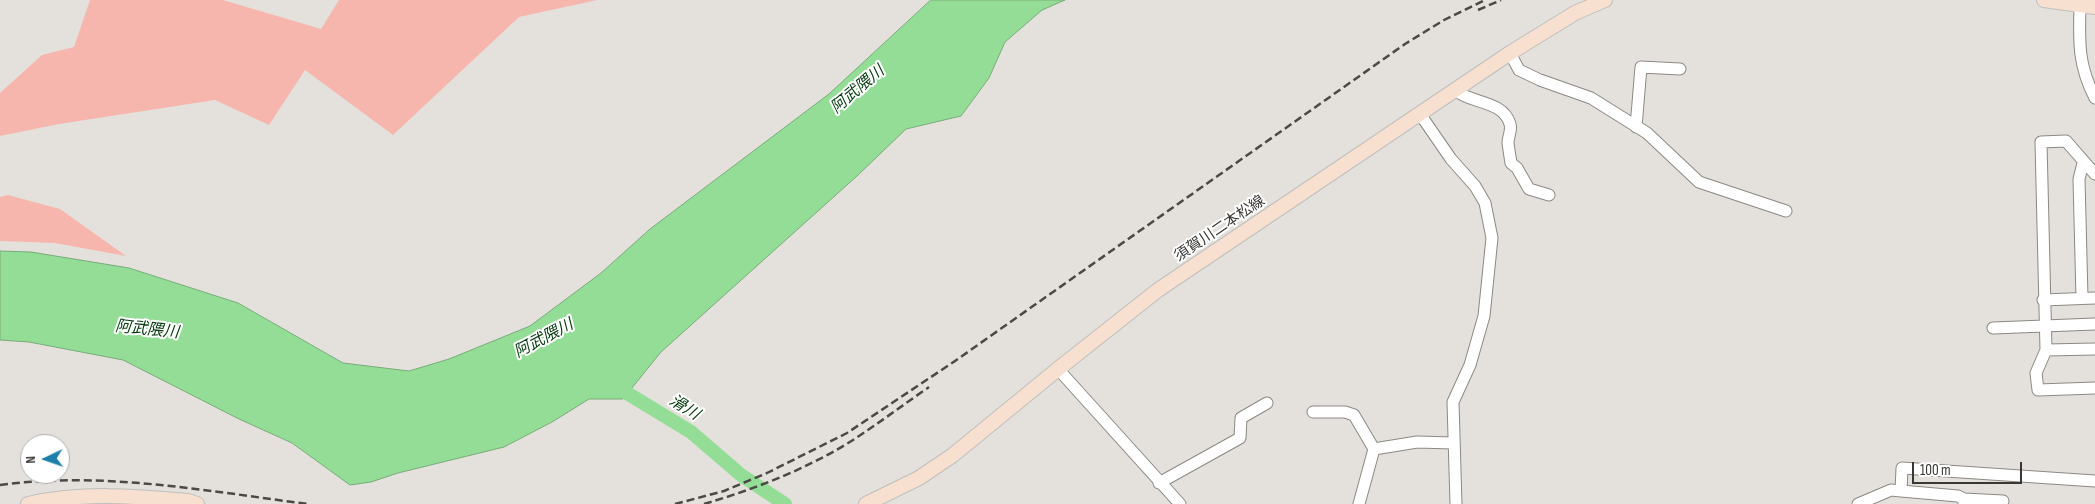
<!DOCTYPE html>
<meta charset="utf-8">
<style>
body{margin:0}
#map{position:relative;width:2095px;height:504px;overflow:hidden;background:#e4e1dc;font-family:"Sofia Sans Condensed",sans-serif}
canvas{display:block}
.north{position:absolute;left:20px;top:434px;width:50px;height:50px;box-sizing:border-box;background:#fff;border:1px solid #afafae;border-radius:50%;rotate:267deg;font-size:14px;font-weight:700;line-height:20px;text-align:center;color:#383734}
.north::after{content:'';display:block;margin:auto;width:18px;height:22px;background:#1e7fab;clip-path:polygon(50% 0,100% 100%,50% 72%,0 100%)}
.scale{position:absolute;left:1912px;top:462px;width:110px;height:22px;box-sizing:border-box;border:2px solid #383734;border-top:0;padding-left:6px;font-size:15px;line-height:18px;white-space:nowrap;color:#383734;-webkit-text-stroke:4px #fff;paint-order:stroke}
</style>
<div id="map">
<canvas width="2095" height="504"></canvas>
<div class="north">N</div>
<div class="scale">100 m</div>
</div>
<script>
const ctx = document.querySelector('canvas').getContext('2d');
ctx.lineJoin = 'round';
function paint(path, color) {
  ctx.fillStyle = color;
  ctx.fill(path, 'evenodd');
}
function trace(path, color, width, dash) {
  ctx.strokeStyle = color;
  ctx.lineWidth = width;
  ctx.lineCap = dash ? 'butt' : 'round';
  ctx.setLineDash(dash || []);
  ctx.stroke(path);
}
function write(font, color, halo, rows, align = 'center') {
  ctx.font = font + ' "Sofia Sans Condensed","Noto Sans JP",sans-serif';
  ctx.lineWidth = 4;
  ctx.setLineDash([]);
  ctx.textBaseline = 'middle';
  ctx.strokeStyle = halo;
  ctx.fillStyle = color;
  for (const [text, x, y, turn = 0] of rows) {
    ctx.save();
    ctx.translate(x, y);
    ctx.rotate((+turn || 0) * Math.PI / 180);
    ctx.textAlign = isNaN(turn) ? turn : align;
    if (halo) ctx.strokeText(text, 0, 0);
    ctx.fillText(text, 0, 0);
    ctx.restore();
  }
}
const green = new Path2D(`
 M 90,0 L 223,0 L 321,29 L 339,0 L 597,0 L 519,17 L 393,135 L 305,70 L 269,125 L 215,100 L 59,124 L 0,136 L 0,93 L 42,55 L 74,47 Z
 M 8,195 L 60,209 L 126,256 L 55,243 L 0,241 L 0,197 Z`);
const water = new Path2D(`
 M 931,0 L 1065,0 L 1042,10 L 1005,42 L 989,78 L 961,116 L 906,129 L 857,176 L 661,352 L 623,399 L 589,399 L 552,422 L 504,447 L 398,473 L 371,482 L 350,485 L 292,443 L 239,419 L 123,360 L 29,342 L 0,340 L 0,251 L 31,252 L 129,268 L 238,303 L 343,363 L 409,371 L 449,359 L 530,326 L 601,273 L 650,229 L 829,94 Z`);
const river = new Path2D(`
 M 612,384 L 691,432 L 741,475 L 785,504`);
const minor = new Path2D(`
 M 2080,6 C 2079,42 2078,65 2095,98
 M 1510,53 L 1519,70 L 1540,80 L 1591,98 L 1647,133 L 1699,182 L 1786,211
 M 1455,90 C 1471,104 1503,100 1510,124 C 1512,131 1508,136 1508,143 C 1509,150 1510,157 1511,163 L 1517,168 L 1529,189 L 1549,195
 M 1420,114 L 1451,159 L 1475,186 L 1485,203 L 1492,238 L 1484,316 L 1470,365 L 1453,402 L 1456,504
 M 1636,127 L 1641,67 L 1680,69
 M 2095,174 L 2066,141 L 2041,142 L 2046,350 L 2036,373 L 2038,390 L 2095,388
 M 2082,298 L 2079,179 L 2083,163
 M 2043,300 L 2095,298
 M 1993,328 L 2095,324
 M 2046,350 L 2095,349
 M 1058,369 L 1180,504
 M 1313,412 L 1345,412 L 1354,415 L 1374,449 L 1417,442 L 1453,443
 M 1159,483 L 1240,438 L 1241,418 L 1267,403
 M 1964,499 L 2003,501
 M 1359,504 L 1374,449
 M 1858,504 L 1891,490 L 1901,491
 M 1964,504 L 1964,499 L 1958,496 L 1901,491 L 1902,468 L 2095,481`);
const major = new Path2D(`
 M 2044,0 L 2095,7
 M 28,504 C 81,492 134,496 188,501 L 197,504
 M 866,504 L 919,478 L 953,455 L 1058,369 L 1158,290 L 1510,53 L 1575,13 L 1605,0`);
const rail = new Path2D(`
 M 1478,10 L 1501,0
 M 0,485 C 103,471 206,491 308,504
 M 675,504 L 724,491 L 767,473 L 847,433 L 955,361 L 1405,44 L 1444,20 L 1485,0
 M 704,504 C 755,489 807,469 853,440 C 879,423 903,405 929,387`);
const streetNames = [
 ["須賀川二本松線",1220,229,-34]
];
const waterNames = [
 ["阿武隈川",858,90,-40],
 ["阿武隈川",147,330,6],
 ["阿武隈川",544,339,-28],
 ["滑川",684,408,32]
];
paint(green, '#f6b6ad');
paint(water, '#94dd97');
trace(water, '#78ab79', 1);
trace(river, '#94dd97', 14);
trace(minor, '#8c8984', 13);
trace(major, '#bfbfbe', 16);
trace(minor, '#fff', 11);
trace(major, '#f7e0d0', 14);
trace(rail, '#4a4945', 2.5, [8, 4]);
write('15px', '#383734', '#fff', streetNames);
write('italic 16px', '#043b0d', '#fff', waterNames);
</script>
